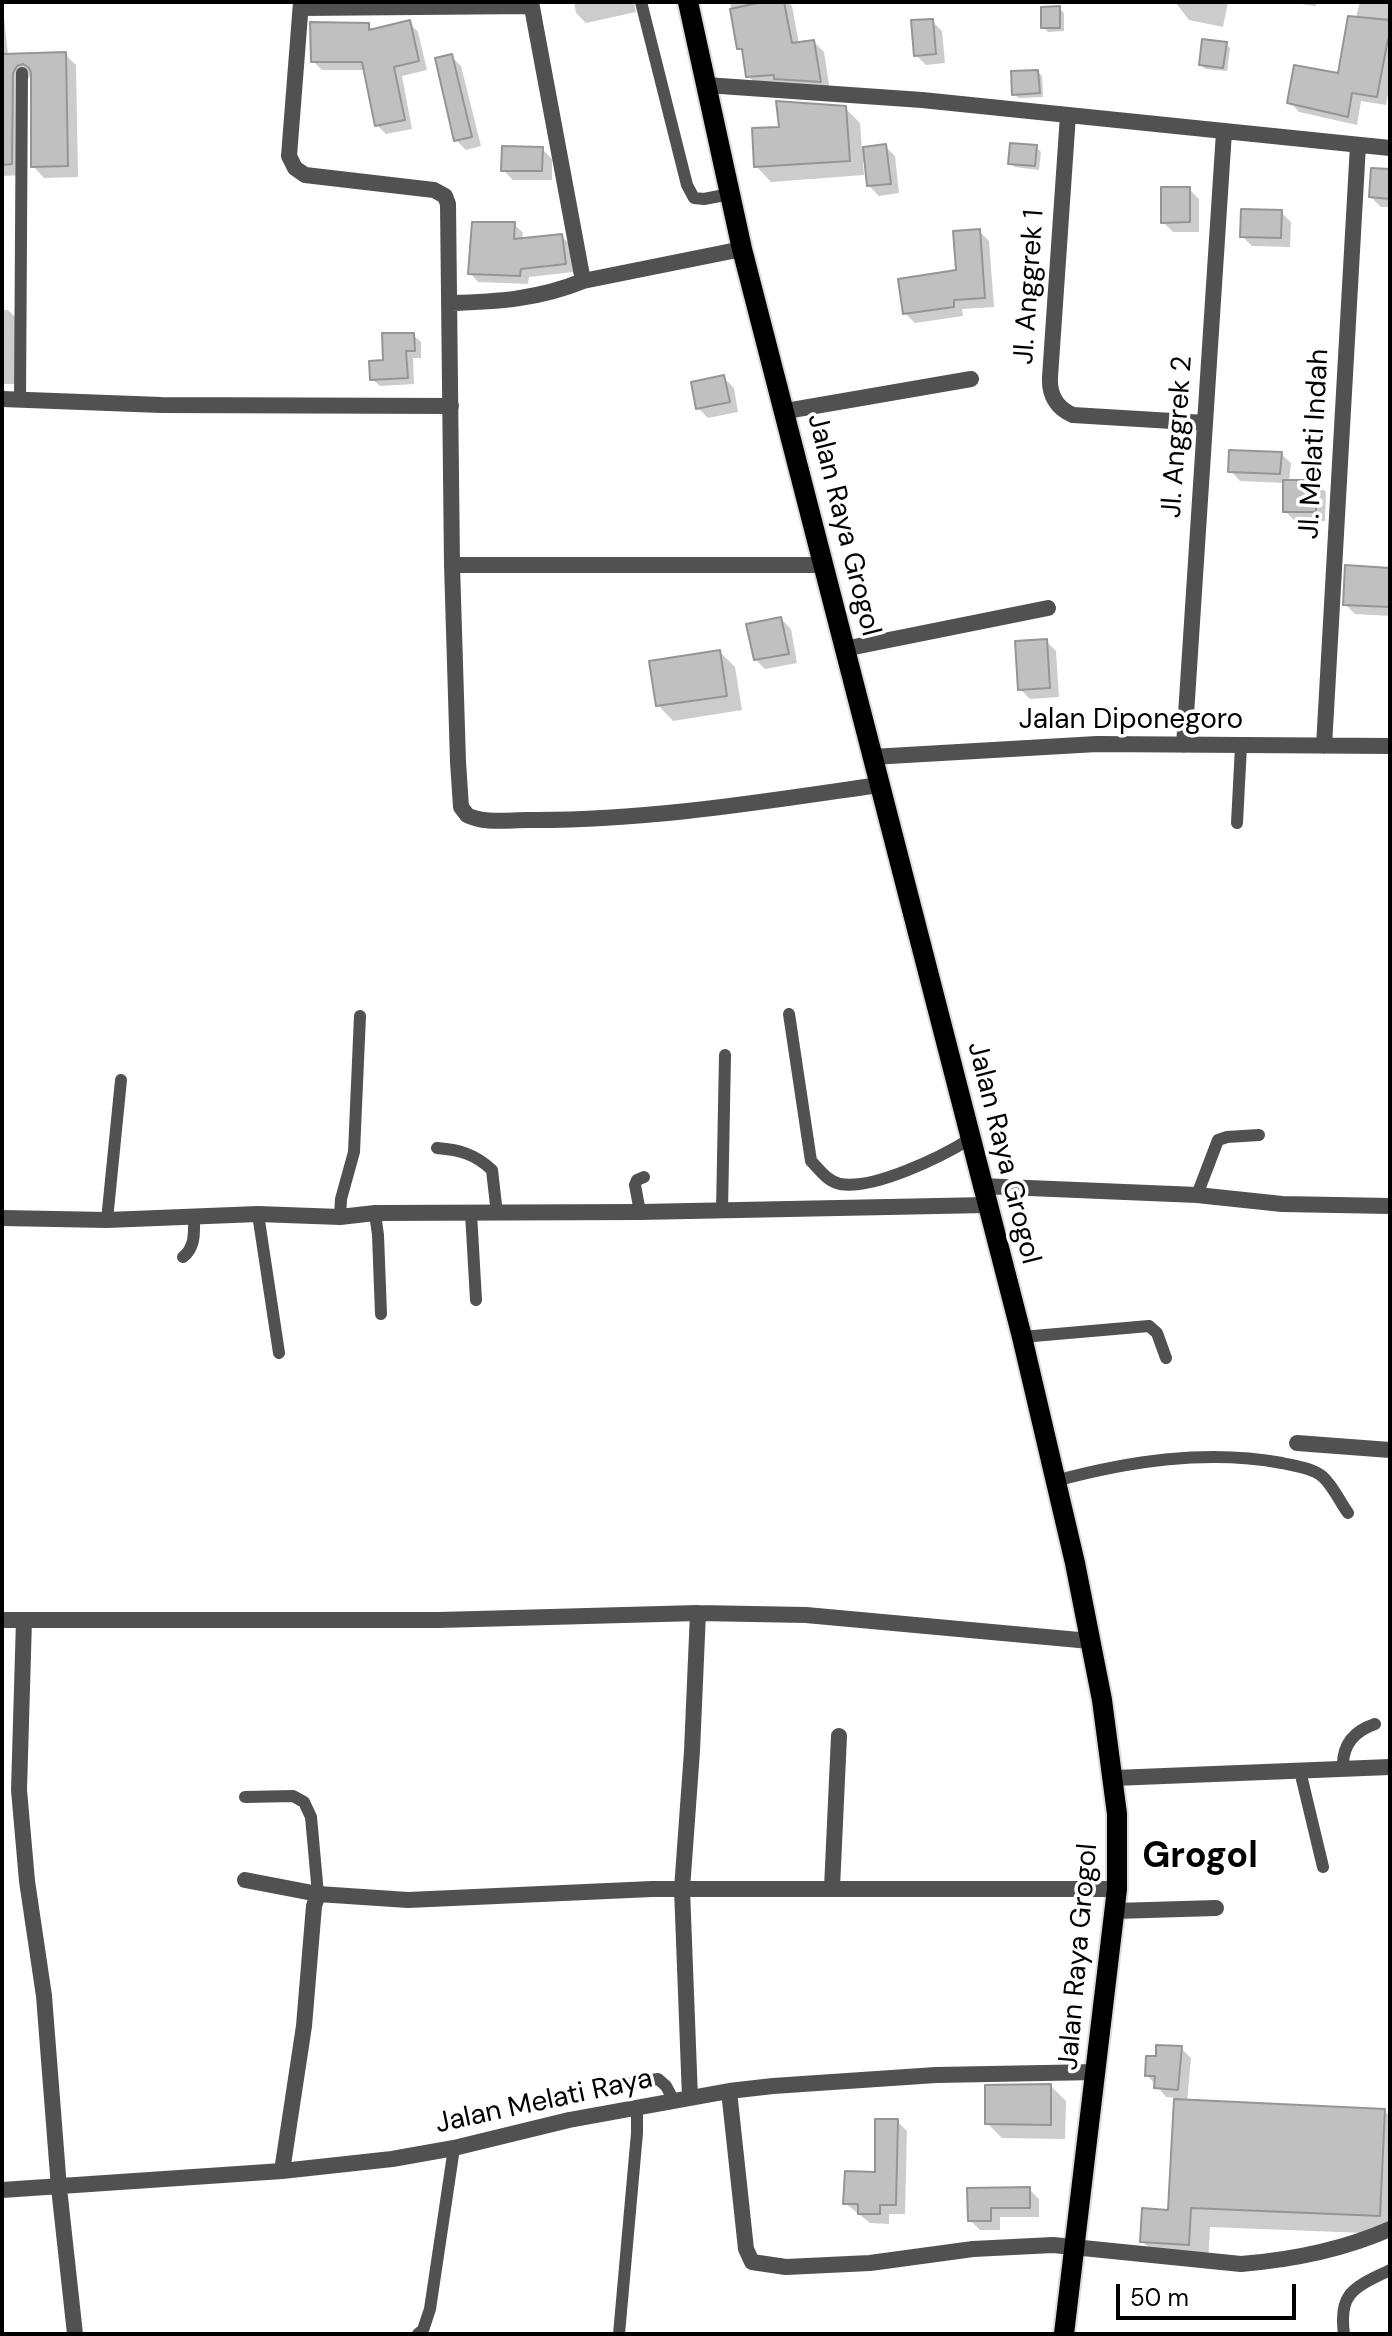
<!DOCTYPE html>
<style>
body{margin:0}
#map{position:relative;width:1392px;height:2336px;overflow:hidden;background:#fff;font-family:"DM Sans",sans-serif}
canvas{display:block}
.frame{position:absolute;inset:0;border:4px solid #000;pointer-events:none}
.scale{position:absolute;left:1116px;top:2284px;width:180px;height:36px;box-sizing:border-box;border:4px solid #000;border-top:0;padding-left:10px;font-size:24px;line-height:28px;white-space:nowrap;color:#000;-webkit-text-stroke:6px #fff;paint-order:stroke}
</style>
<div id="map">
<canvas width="1392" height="2336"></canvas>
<div class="frame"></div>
<div class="scale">50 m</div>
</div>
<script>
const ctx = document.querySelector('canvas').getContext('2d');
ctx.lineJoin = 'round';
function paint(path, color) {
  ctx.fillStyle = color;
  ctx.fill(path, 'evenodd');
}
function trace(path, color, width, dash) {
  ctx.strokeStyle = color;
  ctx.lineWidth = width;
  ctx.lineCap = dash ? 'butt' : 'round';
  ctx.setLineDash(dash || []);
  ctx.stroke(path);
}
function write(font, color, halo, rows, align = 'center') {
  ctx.font = font + ' "DM Sans",sans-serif';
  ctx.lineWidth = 7;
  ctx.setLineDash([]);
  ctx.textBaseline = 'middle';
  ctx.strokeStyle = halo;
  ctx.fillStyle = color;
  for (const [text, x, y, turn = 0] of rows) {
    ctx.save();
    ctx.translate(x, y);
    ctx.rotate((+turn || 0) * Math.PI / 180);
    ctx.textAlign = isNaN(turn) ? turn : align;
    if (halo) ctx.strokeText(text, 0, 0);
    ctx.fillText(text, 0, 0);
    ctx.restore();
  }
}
const shadow = new Path2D(`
 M 574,2 L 634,2 L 636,12 L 586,23 L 576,13 Z
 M 730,2 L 788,2 L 792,6 L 799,44 L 814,42 L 824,52 L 830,91 L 758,86 L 748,76 L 744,54 L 739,48 Z
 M 1175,2 L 1228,2 L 1223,27 L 1189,20 Z
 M 1285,2 L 1316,2 L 1316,6 Z
 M 1360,2 L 1390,2 L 1390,83 L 1386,105 L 1361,101 L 1357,125 L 1299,112 L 1290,102 L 1340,75 Z
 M 1059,8 L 1064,13 L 1064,31 L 1048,32 L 1043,27 Z
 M 2,15 L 4,17 L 8,55 L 65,54 L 76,65 L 78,177 L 44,178 L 33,166 L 33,76 L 30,76 L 24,85 L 23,175 L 2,176 Z
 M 932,21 L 942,31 L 945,63 L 926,65 L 916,55 Z
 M 409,23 L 418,32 L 427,70 L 402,76 L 412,129 L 386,134 L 377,125 L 365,70 L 322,70 L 313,61 L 368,25 L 374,31 Z
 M 1226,44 L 1230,48 L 1227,71 L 1205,69 L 1201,64 Z
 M 451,56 L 461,66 L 481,146 L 466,150 L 456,140 Z
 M 1037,72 L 1042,76 L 1043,97 L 1019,98 L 1014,94 Z
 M 845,108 L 860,123 L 862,149 L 885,146 L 895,156 L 899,193 L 879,196 L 869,186 L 866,162 L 863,162 L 864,175 L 771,182 L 756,166 L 781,128 Z
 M 1036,147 L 1041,152 L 1039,170 L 1015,167 L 1010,163 Z
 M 542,149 L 552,159 L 552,180 L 513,180 L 503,170 Z
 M 1390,171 L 1390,207 L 1381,207 L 1371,197 Z
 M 1189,189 L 1199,199 L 1199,232 L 1173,232 L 1163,222 Z
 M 1281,212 L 1291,222 L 1290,247 L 1252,246 L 1242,236 Z
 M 514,224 L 523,233 L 522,241 L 562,236 L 570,245 L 573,272 L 529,277 L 528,284 L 478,282 L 470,273 Z
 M 979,231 L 989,241 L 994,307 L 962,309 L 963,316 L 915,323 L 905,313 L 958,272 Z
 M 2,310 L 8,310 L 18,320 L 19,384 L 2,384 Z
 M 413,335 L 421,342 L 421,358 L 413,358 L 414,384 L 380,386 L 372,379 L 385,362 Z
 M 724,378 L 734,388 L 738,412 L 708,418 L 698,408 Z
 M 1281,454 L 1291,463 L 1289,482 L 1316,482 L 1326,492 L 1325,521 L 1295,521 L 1285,511 L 1285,483 L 1240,481 L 1231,471 Z
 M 1390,570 L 1390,616 L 1355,614 L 1345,604 Z
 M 781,619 L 791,629 L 797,663 L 765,669 L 755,659 Z
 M 1046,641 L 1056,651 L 1059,697 L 1030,699 L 1020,689 Z
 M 720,652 L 735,667 L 742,710 L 673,721 L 658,705 Z
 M 1181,2048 L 1191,2058 L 1187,2102 L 1384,2110 L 1390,2117 L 1390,2234 L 1210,2227 L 1208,2264 L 1162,2261 L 1142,2241 L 1170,2212 L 1176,2098 L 1166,2097 L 1147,2075 L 1158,2058 Z
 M 1051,2086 L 1066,2101 L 1065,2139 L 1002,2138 L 987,2123 Z
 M 897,2121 L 907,2131 L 905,2214 L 889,2214 L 889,2224 L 870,2223 L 845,2203 L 877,2174 Z
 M 1029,2189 L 1039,2199 L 1039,2217 L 1000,2217 L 1000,2230 L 980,2230 L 970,2220 L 969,2190 Z`);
const building = new Path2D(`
 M 762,2 L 784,2 L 792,43 L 814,40 L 821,82 L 774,79 L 774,75 L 746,77 L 742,49 L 737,49 L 730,9 Z
 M 1060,6 L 1060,28 L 1041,28 L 1041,7 Z
 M 1348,16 L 1390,20 L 1390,40 L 1388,39 L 1377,97 L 1352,93 L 1348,117 L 1287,103 L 1294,65 L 1338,73 Z
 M 933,19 L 936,54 L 914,56 L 911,20 Z
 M 410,20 L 419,61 L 394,67 L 405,120 L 375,126 L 362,62 L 311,62 L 310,22 L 369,23 L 369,30 Z
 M 1202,39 L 1227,42 L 1223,68 L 1199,65 Z
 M 66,52 L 68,166 L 31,167 L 31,73 L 29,68 L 23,64 L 17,66 L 13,73 L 12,164 L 2,165 L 2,54 Z
 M 452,54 L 472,137 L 454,141 L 435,58 Z
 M 1038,70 L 1040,93 L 1012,95 L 1011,71 Z
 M 776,101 L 846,106 L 850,161 L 754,167 L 752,128 L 779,127 Z
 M 1010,143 L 1037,145 L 1035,166 L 1008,164 Z
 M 886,144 L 891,184 L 867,186 L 863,147 Z
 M 502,146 L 543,147 L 542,171 L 501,171 Z
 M 1371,168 L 1390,169 L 1390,199 L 1369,197 Z
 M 1161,187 L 1190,187 L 1190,222 L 1161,223 Z
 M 1241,209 L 1282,210 L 1281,238 L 1240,237 Z
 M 472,222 L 515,222 L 514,239 L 562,234 L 566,264 L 521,269 L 520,276 L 468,274 Z
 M 980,229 L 985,298 L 954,300 L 954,307 L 903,314 L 898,279 L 956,270 L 953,231 Z
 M 382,333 L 414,333 L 415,351 L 406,351 L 408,378 L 370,380 L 369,361 L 383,360 Z
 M 724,375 L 730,402 L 696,409 L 691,382 Z
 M 1229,450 L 1282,452 L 1280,474 L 1228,472 Z
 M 1283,480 L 1316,480 L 1316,512 L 1283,512 Z
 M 1345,565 L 1390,568 L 1390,607 L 1343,605 Z
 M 781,617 L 789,654 L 754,660 L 746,624 Z
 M 1047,639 L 1050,688 L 1018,690 L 1015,641 Z
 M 720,650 L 727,696 L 656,706 L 649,661 Z
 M 1156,2045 L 1182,2046 L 1178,2090 L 1154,2088 L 1155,2076 L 1145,2076 L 1146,2056 L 1156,2056 Z
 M 1051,2084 L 1051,2125 L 985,2124 L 985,2085 Z
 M 1174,2099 L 1385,2109 L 1380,2216 L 1191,2208 L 1189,2245 L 1140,2242 L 1142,2208 L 1168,2210 Z
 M 875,2119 L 898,2119 L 896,2205 L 880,2205 L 880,2214 L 858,2214 L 858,2204 L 843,2204 L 845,2171 L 875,2172 Z
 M 1030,2187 L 1030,2208 L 991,2208 L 991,2221 L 968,2221 L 967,2188 Z`);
const lane = new Path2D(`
 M 641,2 L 687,185 L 694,198 L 704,199 L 730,194
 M 20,399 L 22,73
 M 1237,823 L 1241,746
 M 789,1014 L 811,1161 C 820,1170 827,1181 840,1184 C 874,1190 941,1157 970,1139
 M 437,1148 C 460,1150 475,1154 492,1170 L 497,1214
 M 1197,1195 L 1218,1140 L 1227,1137 L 1259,1135
 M 722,1211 L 725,1055
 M 640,1212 L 635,1185 L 637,1180 L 644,1177
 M 375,1213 L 378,1235 L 381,1314
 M 471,1213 L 476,1300
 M 258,1214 L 279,1353
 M 340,1217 L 341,1199 L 354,1152 L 360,1016
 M 107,1220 L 121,1080
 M 183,1257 C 196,1247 194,1231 194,1216
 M 1022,1337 L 1149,1326 L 1157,1333 L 1166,1358
 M 1055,1481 C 1129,1461 1207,1449 1282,1463 C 1295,1466 1313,1468 1323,1477 C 1333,1486 1340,1502 1348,1513
 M 1343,1768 C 1342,1745 1354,1731 1375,1724
 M 1300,1771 L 1323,1867
 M 245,1797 L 293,1796 L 304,1802 L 311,1817 L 318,1894
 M 611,2087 L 658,2079 L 666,2086 L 674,2101
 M 418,2334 L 423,2330 L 430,2309 L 454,2148
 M 619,2334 L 637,2133 L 637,2108
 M 1344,2334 C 1338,2291 1356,2287 1390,2270`);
const street = new Path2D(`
 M 301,2 L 289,156 L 295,168 L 305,175 L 434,190 L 445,196 L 448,204 L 452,565 L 458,762 L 461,807 L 467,815 C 484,824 508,820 527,820 C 646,821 761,802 879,785
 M 531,2 L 583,281 L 742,249
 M 301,8 L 531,6
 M 706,85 L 922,100 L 1390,148
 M 1068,115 L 1050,377 C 1049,394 1056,408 1073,415 L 1205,423
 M 450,303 C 497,302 539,299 583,281
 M 2,399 L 161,405 L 451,406
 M 786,411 L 971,379
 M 452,565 L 822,565
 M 844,649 L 1048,608
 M 1184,745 L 1224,132
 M 1324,746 L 1358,145
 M 872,757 L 1097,744 L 1390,746
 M 981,1186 L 1197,1195 L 1282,1204 L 1390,1206
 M 2,1218 L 107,1220 L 258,1214 L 340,1217 L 375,1213 L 640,1212 L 987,1205
 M 1297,1443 L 1390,1450
 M 2,1620 L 439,1620 L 698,1613 L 806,1615 L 1090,1641
 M 24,1620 L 19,1790 L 27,1881 L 44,1996 L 59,2188 L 75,2334
 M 1114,1778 L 1390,1767
 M 245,1880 L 318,1894 L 408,1900 L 652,1889 L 1117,1889
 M 832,1888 L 839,1736
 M 1115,1911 L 1216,1908
 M 729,2091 L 746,2249 L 752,2262 L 786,2267 L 870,2263 L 973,2249 L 1053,2245 L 1241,2264 C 1290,2260 1345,2249 1390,2229
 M 690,2098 L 682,1889 L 692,1751 L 698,1613
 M 282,2171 L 304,2026 L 314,1906 L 318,1894
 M 2,2190 L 282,2171 L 392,2159 L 454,2148 L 569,2120 L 729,2091 L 773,2086 L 936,2075 L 1097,2072`);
const primary = new Path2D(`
 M 688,2 L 742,249 L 1022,1337 L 1075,1563 L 1102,1700 L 1117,1814 L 1117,1889 L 1064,2334`);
const streetNames = [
 ["Jl. Anggrek 1",1030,287,-86],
 ["Jl. Anggrek 2",1178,437,-86],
 ["Jl. Melati Indah",1315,444,-87],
 ["Jalan Raya Grogol",843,525,76],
 ["Jalan Diponegoro",1131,721],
 ["Jalan Raya Grogol",1003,1153,76],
 ["Jalan Raya Grogol",1079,1957,-85],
 ["Jalan Melati Raya",544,2102,-12]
];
const districtNames = [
 ["Grogol",1200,1858]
];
paint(shadow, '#0003');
paint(building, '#c0c0c0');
trace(building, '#959595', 2);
trace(primary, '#dbdbdb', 24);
trace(lane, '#515151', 12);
trace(street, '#515151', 16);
trace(primary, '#000', 20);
write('28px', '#000', '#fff', streetNames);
write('bold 36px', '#000', '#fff', districtNames);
</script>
